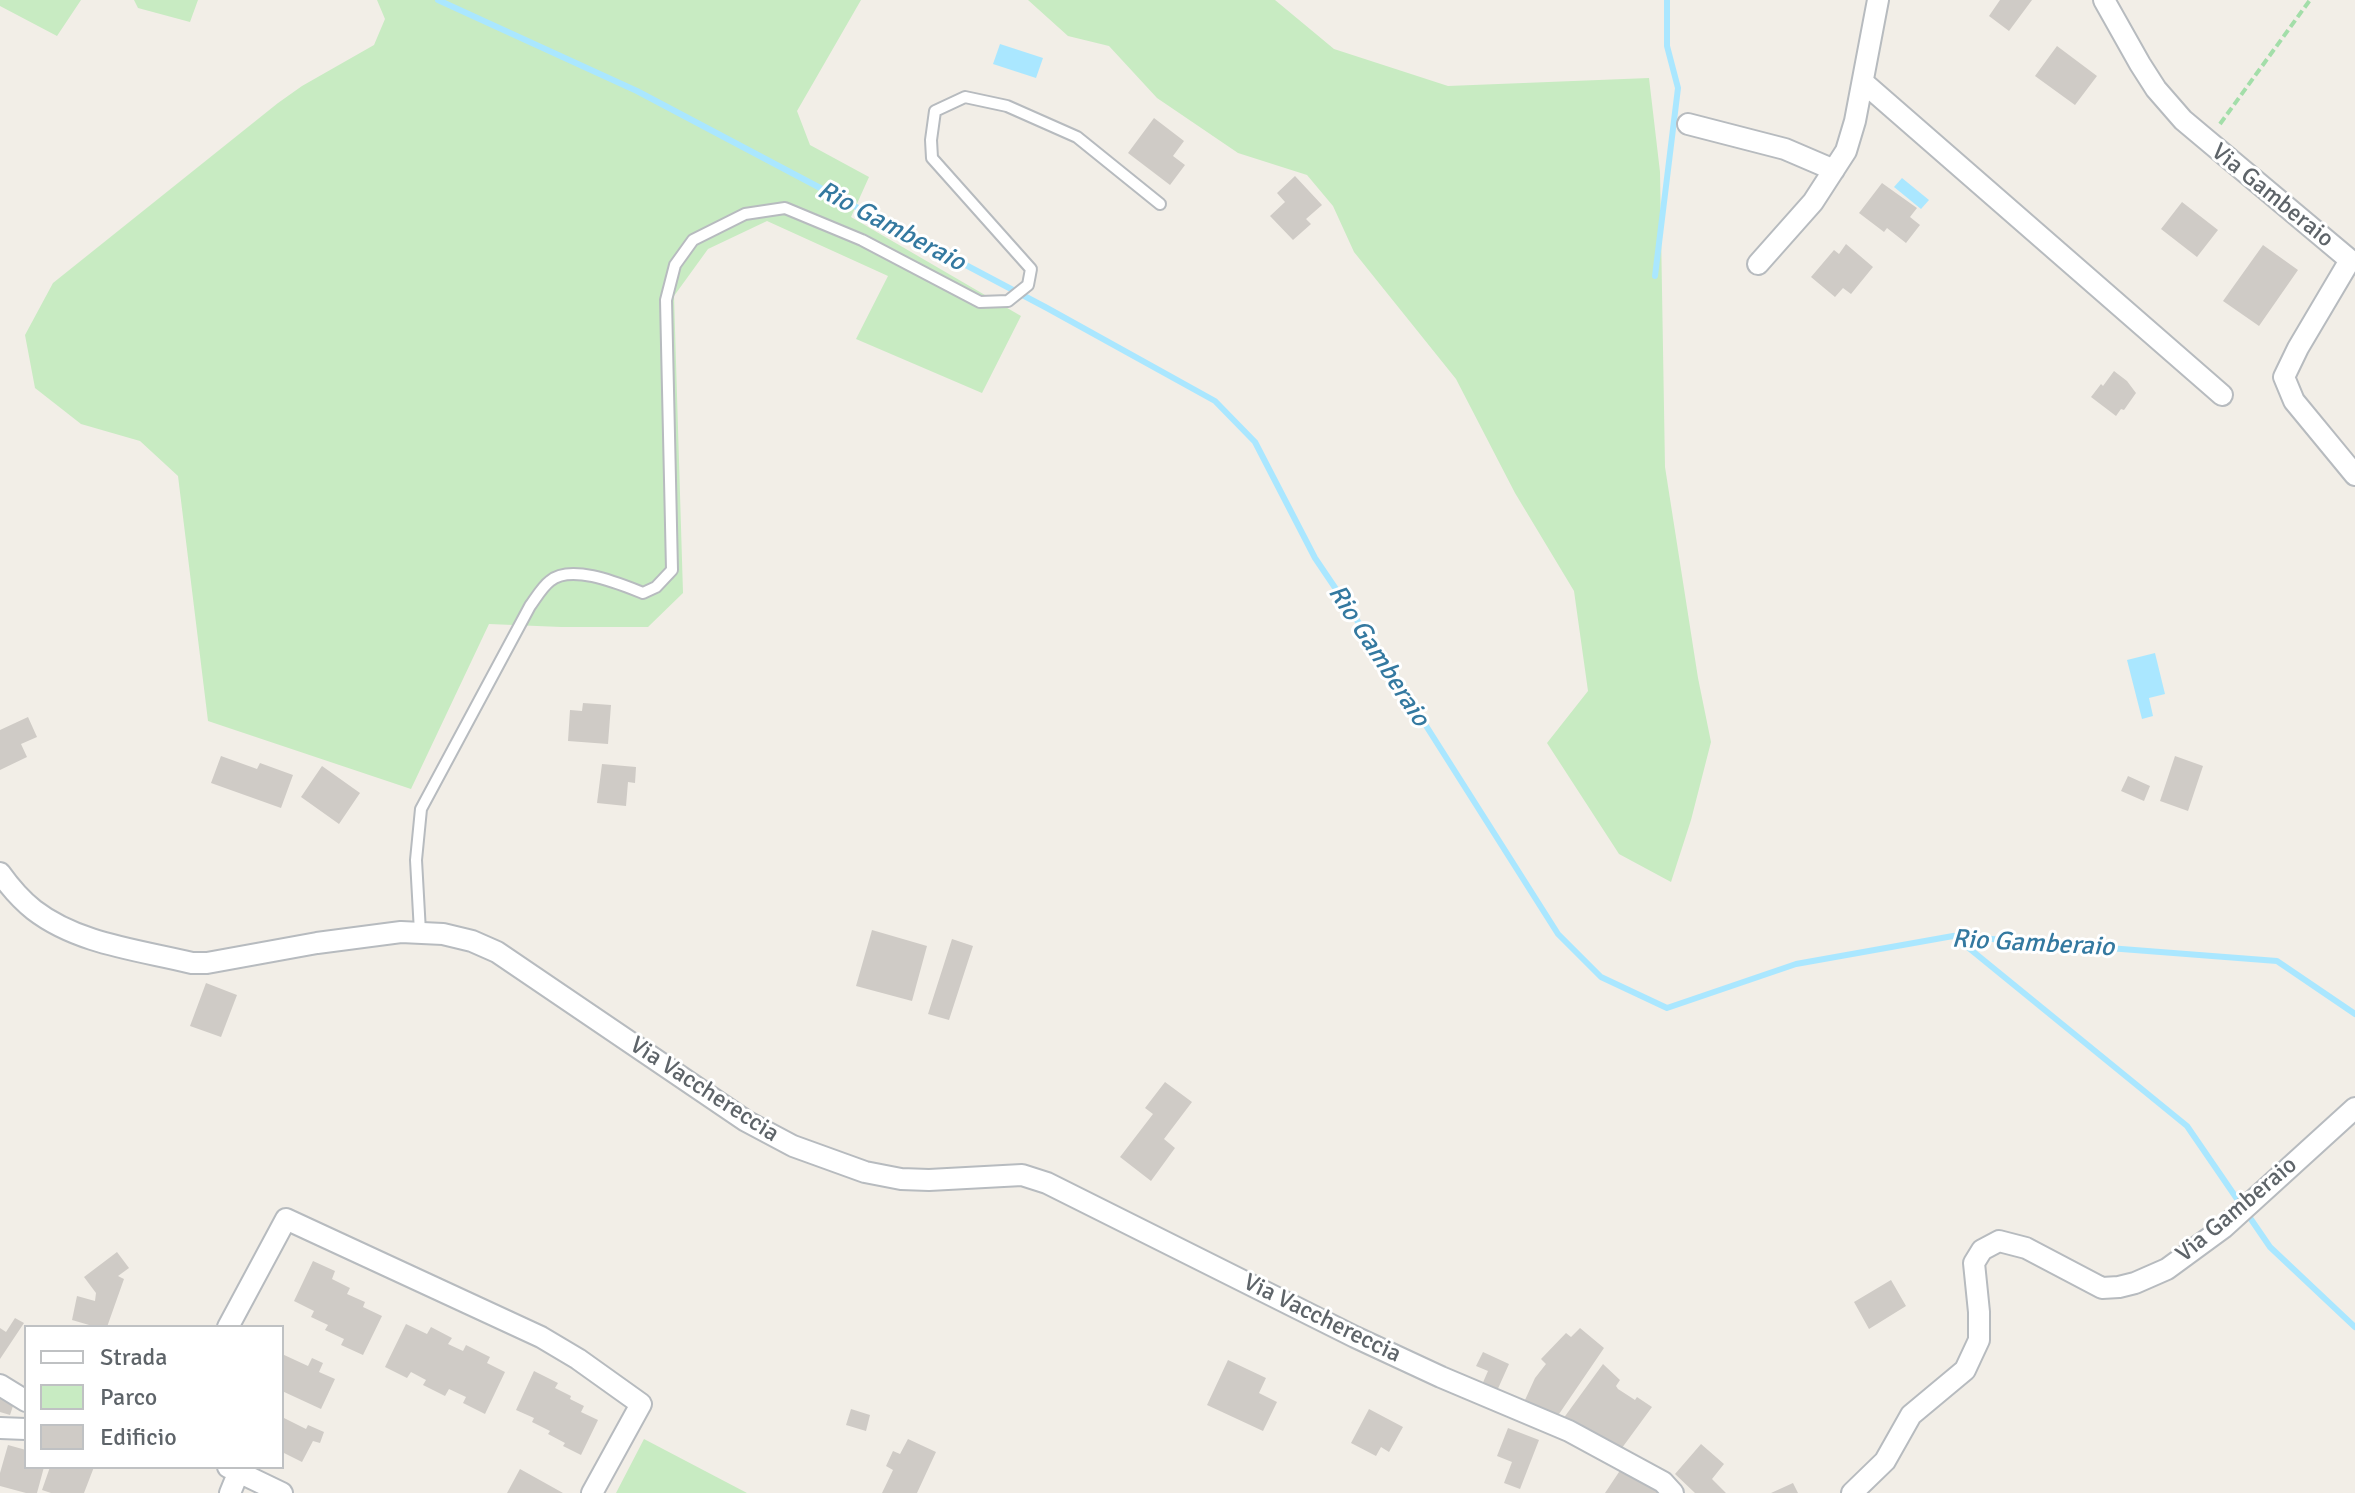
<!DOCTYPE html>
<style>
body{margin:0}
#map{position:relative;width:2355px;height:1493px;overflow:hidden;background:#f2eee7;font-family:Signika,sans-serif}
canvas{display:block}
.legend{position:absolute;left:24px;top:1325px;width:260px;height:144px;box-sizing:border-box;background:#fff;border:2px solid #bfc1c3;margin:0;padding:10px 14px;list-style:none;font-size:24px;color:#5e6469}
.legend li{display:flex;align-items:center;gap:16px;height:40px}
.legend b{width:40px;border:2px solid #bfc1c3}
</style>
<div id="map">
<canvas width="2355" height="1493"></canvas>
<ul class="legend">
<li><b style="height:10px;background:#fff"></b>Strada</li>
<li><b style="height:22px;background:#c8ebc2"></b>Parco</li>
<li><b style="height:22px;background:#cfcbc6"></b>Edificio</li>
</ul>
</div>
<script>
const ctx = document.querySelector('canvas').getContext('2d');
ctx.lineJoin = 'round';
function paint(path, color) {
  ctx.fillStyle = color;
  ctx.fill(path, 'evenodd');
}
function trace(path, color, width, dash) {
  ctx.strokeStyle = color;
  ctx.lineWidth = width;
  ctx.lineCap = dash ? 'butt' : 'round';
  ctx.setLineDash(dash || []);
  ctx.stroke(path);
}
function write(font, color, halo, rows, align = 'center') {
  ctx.font = font + ' Signika,sans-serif';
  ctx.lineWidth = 6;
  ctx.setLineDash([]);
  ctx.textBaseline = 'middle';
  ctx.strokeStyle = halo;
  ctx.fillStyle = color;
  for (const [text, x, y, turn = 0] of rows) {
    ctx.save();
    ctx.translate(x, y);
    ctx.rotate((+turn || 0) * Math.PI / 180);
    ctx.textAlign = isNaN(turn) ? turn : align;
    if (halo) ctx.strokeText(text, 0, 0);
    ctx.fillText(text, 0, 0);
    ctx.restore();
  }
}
const green = new Path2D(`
 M 0,0 L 81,0 L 57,36 L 0,6 Z
 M 134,0 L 198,0 L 190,22 L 138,8 Z
 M 377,0 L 861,0 L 797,111 L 810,145 L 869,177 L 851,217 L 1021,316 L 982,393 L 856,339 L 888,276 L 767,221 L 708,249 L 674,296 L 683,593 L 648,627 L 561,627 L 489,624 L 411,789 L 208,721 L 178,476 L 140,441 L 81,424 L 35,388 L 25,335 L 53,283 L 278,103 L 302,86 L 374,45 L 385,19 Z
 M 1028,0 L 1275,0 L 1334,49 L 1448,86 L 1649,78 L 1660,172 L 1665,467 L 1698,678 L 1711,742 L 1691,820 L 1671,882 L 1619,854 L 1547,743 L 1588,691 L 1574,591 L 1515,493 L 1456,379 L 1354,252 L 1333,206 L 1307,175 L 1238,153 L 1157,98 L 1109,46 L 1068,36 Z
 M 644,1439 L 747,1493 L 616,1493 Z`);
const water = new Path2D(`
 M 1000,44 L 1043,58 L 1036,78 L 993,64 Z
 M 1902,178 L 1929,200 L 1921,209 L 1894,187 Z
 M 2155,653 L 2165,694 L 2149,698 L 2153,716 L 2142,719 L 2127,660 Z`);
const stream = new Path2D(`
 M 438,0 L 637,91 L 1047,308 L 1215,401 L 1255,442 L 1315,558 L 1392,672 L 1558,934 L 1601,977 L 1667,1008 L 1796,964 L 1953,936 L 2277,961 L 2355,1014
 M 1655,276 L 1678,88 L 1667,46 L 1667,0
 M 1954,936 L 2187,1126 L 2270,1247 L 2355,1327`);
const building = new Path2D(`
 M 2000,0 L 2032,0 L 2009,31 L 1989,16 Z
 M 2057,46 L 2097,76 L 2075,105 L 2035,76 Z
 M 1154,118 L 1184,141 L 1173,156 L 1185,165 L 1170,185 L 1128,153 Z
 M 1295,176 L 1322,205 L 1306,219 L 1311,224 L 1293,240 L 1270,216 L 1285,202 L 1277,193 Z
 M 1882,183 L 1917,208 L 1910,217 L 1920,225 L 1906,243 L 1887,228 L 1884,232 L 1859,213 Z
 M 2182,202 L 2218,230 L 2197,257 L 2161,229 Z
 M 1846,244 L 1873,267 L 1851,294 L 1843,288 L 1835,297 L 1811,277 L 1834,250 L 1839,254 Z
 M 2263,245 L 2298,270 L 2259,326 L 2223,301 Z
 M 2114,371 L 2127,381 L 2136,393 L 2124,410 L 2121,409 L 2116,416 L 2091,397 L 2101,384 L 2103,386 Z
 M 583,703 L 611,705 L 608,744 L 568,741 L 570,710 L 582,711 Z
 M 28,717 L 37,737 L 21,744 L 27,757 L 0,770 L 0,730 Z
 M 221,756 L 257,769 L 260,763 L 293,775 L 281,808 L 211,783 Z
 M 2175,756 L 2203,766 L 2188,811 L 2160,801 Z
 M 602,764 L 636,767 L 635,783 L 628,782 L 626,806 L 597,803 Z
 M 322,766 L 360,793 L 339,824 L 301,797 Z
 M 2128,776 L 2150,786 L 2144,801 L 2121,791 Z
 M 872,930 L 927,946 L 912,1001 L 856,986 Z
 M 952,939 L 973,946 L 949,1020 L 928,1014 Z
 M 206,983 L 237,995 L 221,1037 L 190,1026 Z
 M 1165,1082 L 1192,1102 L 1164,1139 L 1175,1148 L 1151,1181 L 1120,1157 L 1153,1114 L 1145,1108 Z
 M 117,1252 L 129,1268 L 118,1276 L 124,1279 L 107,1327 L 96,1327 L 72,1320 L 77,1296 L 95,1301 L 96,1293 L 84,1277 Z
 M 313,1261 L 335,1271 L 332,1279 L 350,1288 L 347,1294 L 365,1302 L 363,1307 L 382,1316 L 363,1355 L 341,1345 L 344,1339 L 325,1330 L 328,1325 L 311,1317 L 314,1311 L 294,1301 Z
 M 1891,1280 L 1906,1306 L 1869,1329 L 1854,1302 Z
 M 15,1318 L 24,1323 L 0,1359 L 0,1328 L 6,1332 Z
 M 406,1324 L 427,1334 L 431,1327 L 452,1338 L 448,1344 L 463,1351 L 466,1345 L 490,1357 L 487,1363 L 505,1372 L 485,1414 L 463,1403 L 466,1397 L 449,1389 L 445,1396 L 423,1385 L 426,1380 L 411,1372 L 407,1378 L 385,1367 Z
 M 1580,1328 L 1604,1348 L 1557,1417 L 1525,1400 L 1535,1378 L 1546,1364 L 1541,1359 L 1566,1333 L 1571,1337 Z
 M 1483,1352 L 1509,1364 L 1496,1393 L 1481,1387 L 1488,1371 L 1476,1366 Z
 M 282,1354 L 308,1366 L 312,1358 L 323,1363 L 319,1372 L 335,1379 L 321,1409 L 282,1391 Z
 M 1228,1360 L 1266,1378 L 1259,1393 L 1277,1402 L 1263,1431 L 1207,1405 Z
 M 1603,1364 L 1620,1380 L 1616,1386 L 1618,1389 L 1635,1400 L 1637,1397 L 1652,1407 L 1619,1452 L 1563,1419 Z
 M 534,1371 L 558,1383 L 555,1388 L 571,1396 L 570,1399 L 584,1406 L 581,1412 L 598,1420 L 581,1455 L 563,1446 L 565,1443 L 548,1434 L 550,1431 L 532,1422 L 534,1418 L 516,1410 Z
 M 0,1392 L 16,1397 L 10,1415 L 0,1412 Z
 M 851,1409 L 870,1415 L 866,1431 L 846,1425 Z
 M 1369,1409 L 1403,1427 L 1389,1452 L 1381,1447 L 1376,1456 L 1351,1443 Z
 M 282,1417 L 306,1429 L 308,1425 L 324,1432 L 320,1443 L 313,1441 L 302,1462 L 282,1452 Z
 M 1508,1428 L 1539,1440 L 1520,1489 L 1504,1483 L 1512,1462 L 1497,1456 Z
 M 908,1439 L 936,1452 L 917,1493 L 882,1493 L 893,1470 L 886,1466 L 893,1451 L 900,1454 Z
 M 1701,1444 L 1724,1464 L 1712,1479 L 1726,1493 L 1695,1493 L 1675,1474 Z
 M 8,1445 L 26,1450 L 26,1467 L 44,1467 L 37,1493 L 26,1493 L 0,1486 L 0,1473 Z
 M 1623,1466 L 1664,1493 L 1605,1493 Z
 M 50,1467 L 94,1467 L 84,1493 L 51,1493 L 42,1490 Z
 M 520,1469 L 563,1493 L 507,1493 Z
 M 1793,1483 L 1798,1493 L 1771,1493 Z`);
const path = new Path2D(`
 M 2220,124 L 2310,0`);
const lane = new Path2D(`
 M 420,932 L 416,860 L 421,809 L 530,606 C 536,598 542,587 550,581 C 571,563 620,584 643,593 L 656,587 L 672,570 L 666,300 L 675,265 L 693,240 L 745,214 L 785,208 L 862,240 L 980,302 L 1008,301 L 1028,285 L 1031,269 L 932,158 L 931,140 L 935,111 L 965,97 L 1007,106 L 1077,137 L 1160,204`);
const street = new Path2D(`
 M 2104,0 L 2140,64 L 2156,89 L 2183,120 L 2350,260 L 2298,348 L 2284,377 L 2294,401 L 2355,475
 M 1863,82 L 2222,395
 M 1688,124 L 1785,149 L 1834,170
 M 1758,264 L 1813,202 L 1846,151 L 1855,121 L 1878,0
 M 0,873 C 10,887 20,899 34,910 C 78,944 139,950 192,963 L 207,963 L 317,943 L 401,932 L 443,934 L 472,941 L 497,952 L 746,1121 L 793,1146 L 865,1172 L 901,1179 L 929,1180 L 1022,1175 L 1047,1183 L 1355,1337 L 1441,1377 L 1569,1431 L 1663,1482 L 1673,1493
 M 228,1327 L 286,1219 L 541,1337 L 578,1359 L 641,1404 L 592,1493
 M 0,1385 L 26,1401
 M 0,1428 L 26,1429
 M 228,1467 L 282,1493
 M 230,1493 L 239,1471
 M 1852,1493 L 1885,1461 L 1911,1415 L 1965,1370 L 1979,1340 L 1979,1312 L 1974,1263 L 1982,1250 L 1999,1241 L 2026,1248 L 2102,1288 L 2119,1287 L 2135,1283 L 2167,1269 L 2223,1228 L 2355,1108`);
const streetNames = [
 ["Via Gamberaio",2272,196,39],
 ["Via Vacchereccia",704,1090,33],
 ["Via Gamberaio",2237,1210,-40],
 ["Via Vacchereccia",1322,1319,26]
];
const waterNames = [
 ["Rio Gamberaio",891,227,28],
 ["Rio Gamberaio",1378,656,57],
 ["Rio Gamberaio",2033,944,3]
];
paint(green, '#c8ebc2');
paint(water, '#aae7ff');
trace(stream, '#aae7ff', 6);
paint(building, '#cfcbc6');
trace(lane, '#b7bbbf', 14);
trace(street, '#b7bbbf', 24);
trace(path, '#a3dea9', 4, [8, 4]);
trace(lane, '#fff', 10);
trace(street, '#fff', 20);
write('24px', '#5e6469', '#fff', streetNames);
write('italic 26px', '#3479a0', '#fff', waterNames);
</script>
